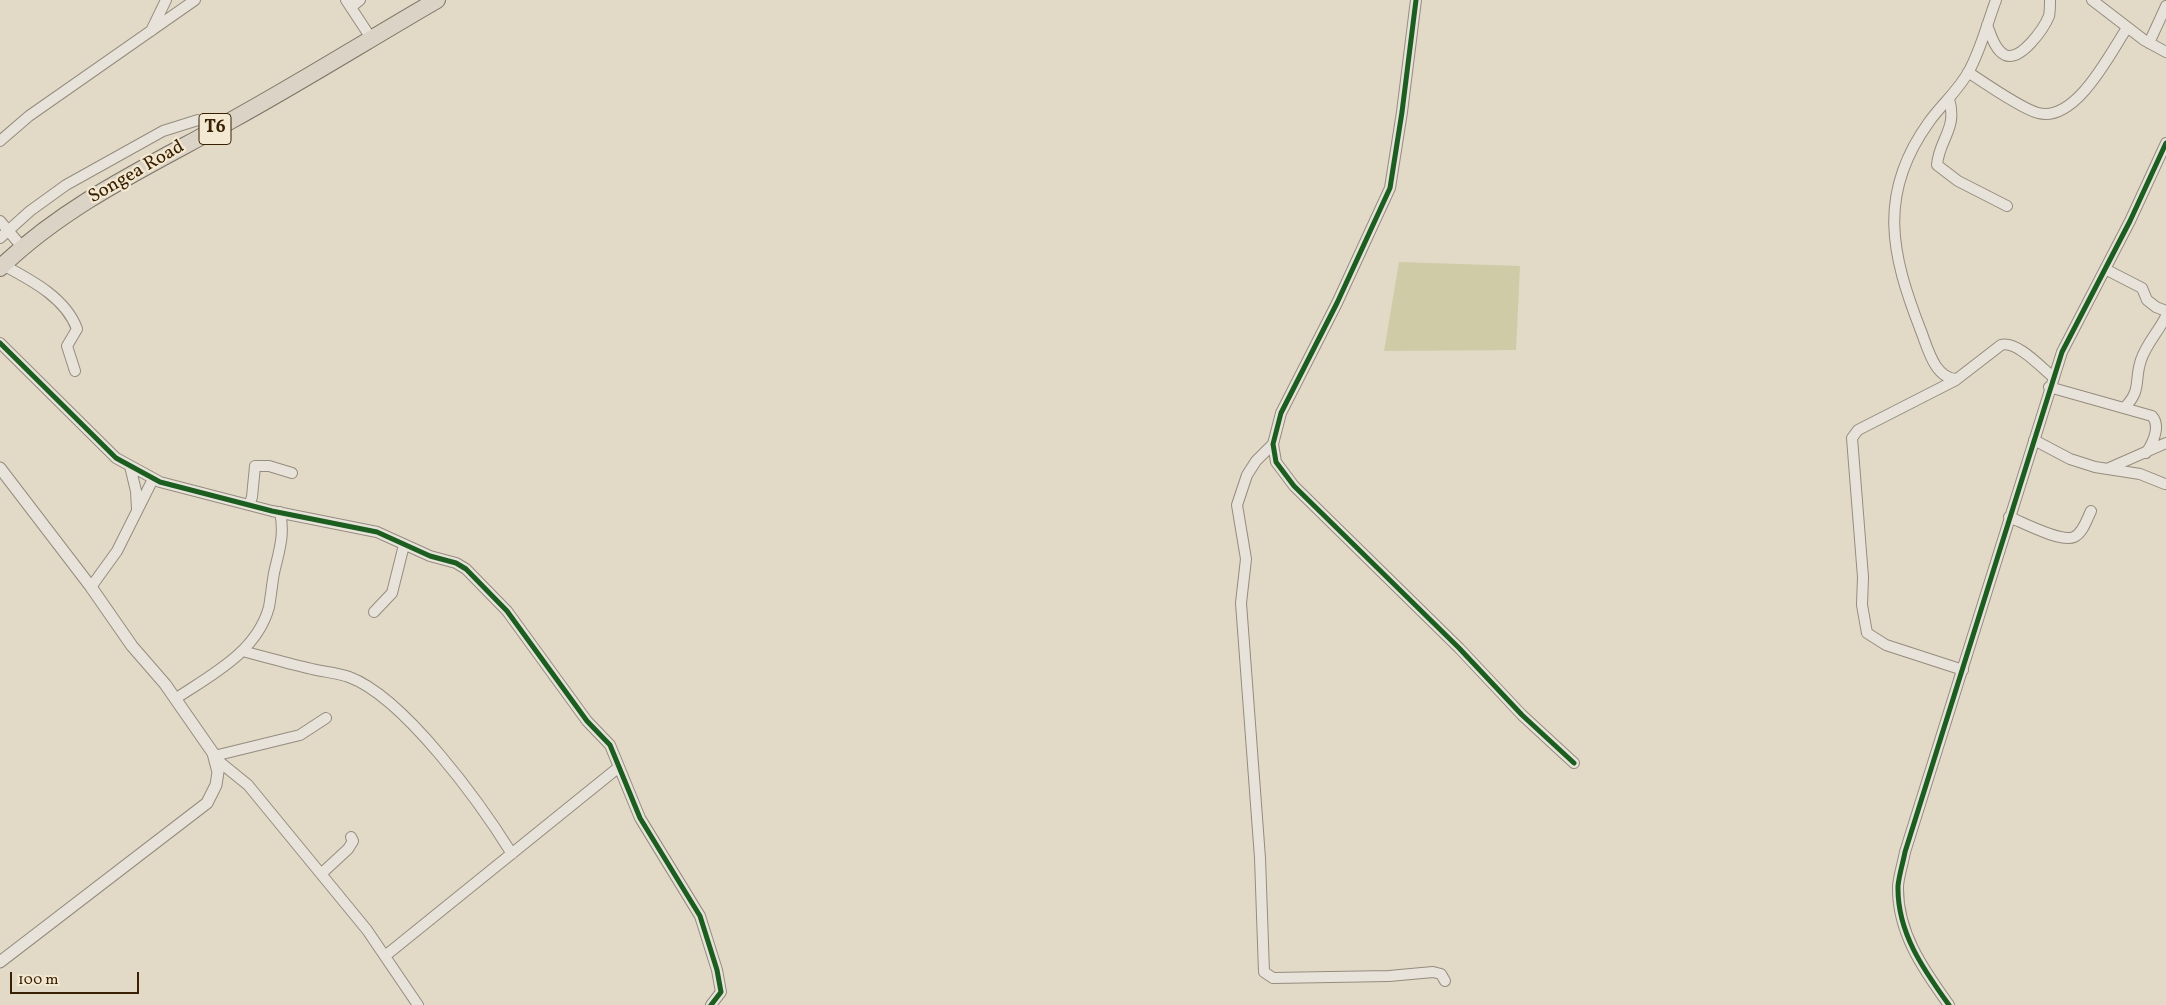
<!DOCTYPE html>
<style>
body{margin:0}
#map{position:relative;width:2166px;height:1005px;overflow:hidden;background:#e2d9c7;font-family:Vollkorn,serif}
canvas{display:block}
.scale{position:absolute;left:10px;top:972px;width:129px;height:22px;box-sizing:border-box;border:2px solid #3a2002;border-top:0;padding-left:6px;font-size:15px;line-height:18px;white-space:nowrap;color:#3a2002;-webkit-text-stroke:4px #f3e9d3;paint-order:stroke}
</style>
<div id="map">
<canvas width="2166" height="1005"></canvas>
<div class="scale">100 m</div>
</div>
<script>
const ctx = document.querySelector('canvas').getContext('2d');
ctx.lineJoin = 'round';
function paint(path, color) {
  ctx.fillStyle = color;
  ctx.fill(path, 'evenodd');
}
function trace(path, color, width, dash) {
  ctx.strokeStyle = color;
  ctx.lineWidth = width;
  ctx.lineCap = dash ? 'butt' : 'round';
  ctx.setLineDash(dash || []);
  ctx.stroke(path);
}
function write(font, color, halo, rows, align = 'center') {
  ctx.font = font + ' Vollkorn,serif';
  ctx.lineWidth = 4.5;
  ctx.setLineDash([]);
  ctx.textBaseline = 'middle';
  ctx.strokeStyle = halo;
  ctx.fillStyle = color;
  for (const [text, x, y, turn = 0] of rows) {
    ctx.save();
    ctx.translate(x, y);
    ctx.rotate((+turn || 0) * Math.PI / 180);
    ctx.textAlign = isNaN(turn) ? turn : align;
    if (halo) ctx.strokeText(text, 0, 0);
    ctx.fillText(text, 0, 0);
    ctx.restore();
  }
}
const green = new Path2D(`
 M 1399,262 L 1520,266 L 1516,350 L 1384,351 Z`);
const minor = new Path2D(`
 M 346,0 L 371,38
 M 1416,0 L 1402,112 L 1390,188 L 1337,303 L 1281,413 L 1273,444 L 1276,462 L 1294,486 L 1459,648 L 1522,715 L 1574,763
 M 1996,0 C 1987,24 1981,49 1969,71 C 1958,91 1941,105 1929,122 C 1877,194 1891,254 1921,331 C 1928,349 1935,379 1957,379 L 2001,345 C 2016,340 2041,367 2053,377
 M 2092,0 L 2144,40 L 2166,52
 M 351,7 L 360,0
 M 1987,25 C 1991,35 1995,50 2005,55 C 2021,62 2044,28 2049,16 C 2050,11 2050,5 2050,0
 M 151,31 L 166,0
 M 2149,43 L 2166,6
 M 1968,72 C 1983,82 2022,109 2038,113 C 2076,123 2110,53 2127,28
 M 1949,99 C 1958,129 1939,139 1937,165 L 1958,181 L 2007,206
 M 0,141 L 29,116 L 195,0
 M 0,221 L 23,248
 M 0,238 L 30,211 L 66,185 L 163,131 L 198,120 L 217,128
 M 3,265 C 31,280 66,298 77,329 L 67,346 L 75,371
 M 2105,269 L 2142,288 L 2147,300 L 2156,307 L 2166,311
 M 0,343 L 116,458 L 160,482 L 272,511 L 377,532 L 430,556 L 456,563 L 466,569 L 507,611 L 587,721 L 610,745 L 640,818 L 700,916 L 717,970 L 721,992 L 711,1005
 M 1956,380 L 1858,430 L 1852,438 L 1863,577 L 1862,605 L 1867,633 L 1886,645 L 1963,670
 M 2049,387 L 2152,416 C 2161,426 2153,443 2146,453
 M 2125,407 C 2142,390 2134,380 2141,360 C 2146,344 2159,331 2166,316
 M 2034,440 L 2070,459 L 2095,467 L 2140,474 L 2165,484
 M 1273,444 L 1256,461 L 1247,475 L 1237,505 L 1246,559 L 1241,603 L 1260,858 L 1264,972 L 1273,978 L 1389,976 L 1433,972 L 1441,974 L 1445,981
 M 130,466 L 136,491 L 137,509
 M 2107,469 L 2166,443
 M 249,505 L 252,497 L 255,466 L 269,466 L 292,473
 M 2009,517 C 2022,522 2061,543 2074,537 C 2083,533 2087,519 2091,511
 M 91,587 L 117,551 L 153,479
 M 374,612 L 392,593 L 404,545
 M 242,651 C 266,657 289,664 312,669 C 324,672 338,673 349,677 C 404,697 481,804 512,854
 M 175,699 C 211,675 257,652 269,607 C 271,596 272,584 274,573 C 279,551 285,535 280,512
 M 214,756 L 300,735 L 326,718
 M 216,759 L 248,785 L 367,930 L 418,1005
 M 321,874 L 348,849 L 353,841 L 351,837
 M 385,956 L 619,767
 M 1949,1005 C 1923,969 1897,932 1898,886 C 1899,875 1903,863 1905,852 L 2062,352 L 2130,221 L 2166,143`);
const tertiary = new Path2D(`
 M 0,468 L 91,587 L 132,646 L 165,684 L 213,753 L 218,772 L 216,785 L 207,803 L 0,962`);
const trunk = new Path2D(`
 M 0,268 C 67,203 151,165 232,120 C 301,82 368,40 437,0`);
const cycleway = new Path2D(`
 M 1416,0 L 1402,112 L 1390,188 L 1337,303 L 1281,413 L 1273,444 L 1276,462 L 1294,486 L 1459,648 L 1522,715 L 1574,763
 M 0,343 L 116,458 L 160,482 L 272,511 L 377,532 L 430,556 L 456,563 L 466,569 L 507,611 L 587,721 L 610,745 L 640,818 L 700,916 L 717,970 L 721,992 L 711,1005
 M 1949,1005 C 1923,969 1897,932 1898,886 C 1899,875 1903,863 1905,852 L 2062,352 L 2130,221 L 2166,143`);
const shields = [
 [215,129,32]
];
const shieldNames = [
 ["T6",215,129]
];
const streetNames = [
 ["Songea Road",137,173,-30]
];
paint(green, '#cfcba6');
trace(minor, '#948c7e', 12);
trace(tertiary, '#948c7e', 13);
trace(trunk, '#7c7365', 18);
trace(minor, '#e8e3da', 10);
trace(tertiary, '#e8e3da', 11);
trace(trunk, '#dbd3c5', 16);
trace(cycleway, '#1b5e20', 5);
for (const [x, y, w] of shields) {
  const box = new Path2D();
  box.roundRect(x - w / 2, y - 15.5, w, 31, 4);
  ctx.fillStyle = '#f3e9d3';
  ctx.fill(box);
  trace(box, '#3a2002', 1);
}
write('bold 18px', '#3a2002', null, shieldNames);
write('19px', '#3a2002', '#f3e9d3', streetNames);
</script>
